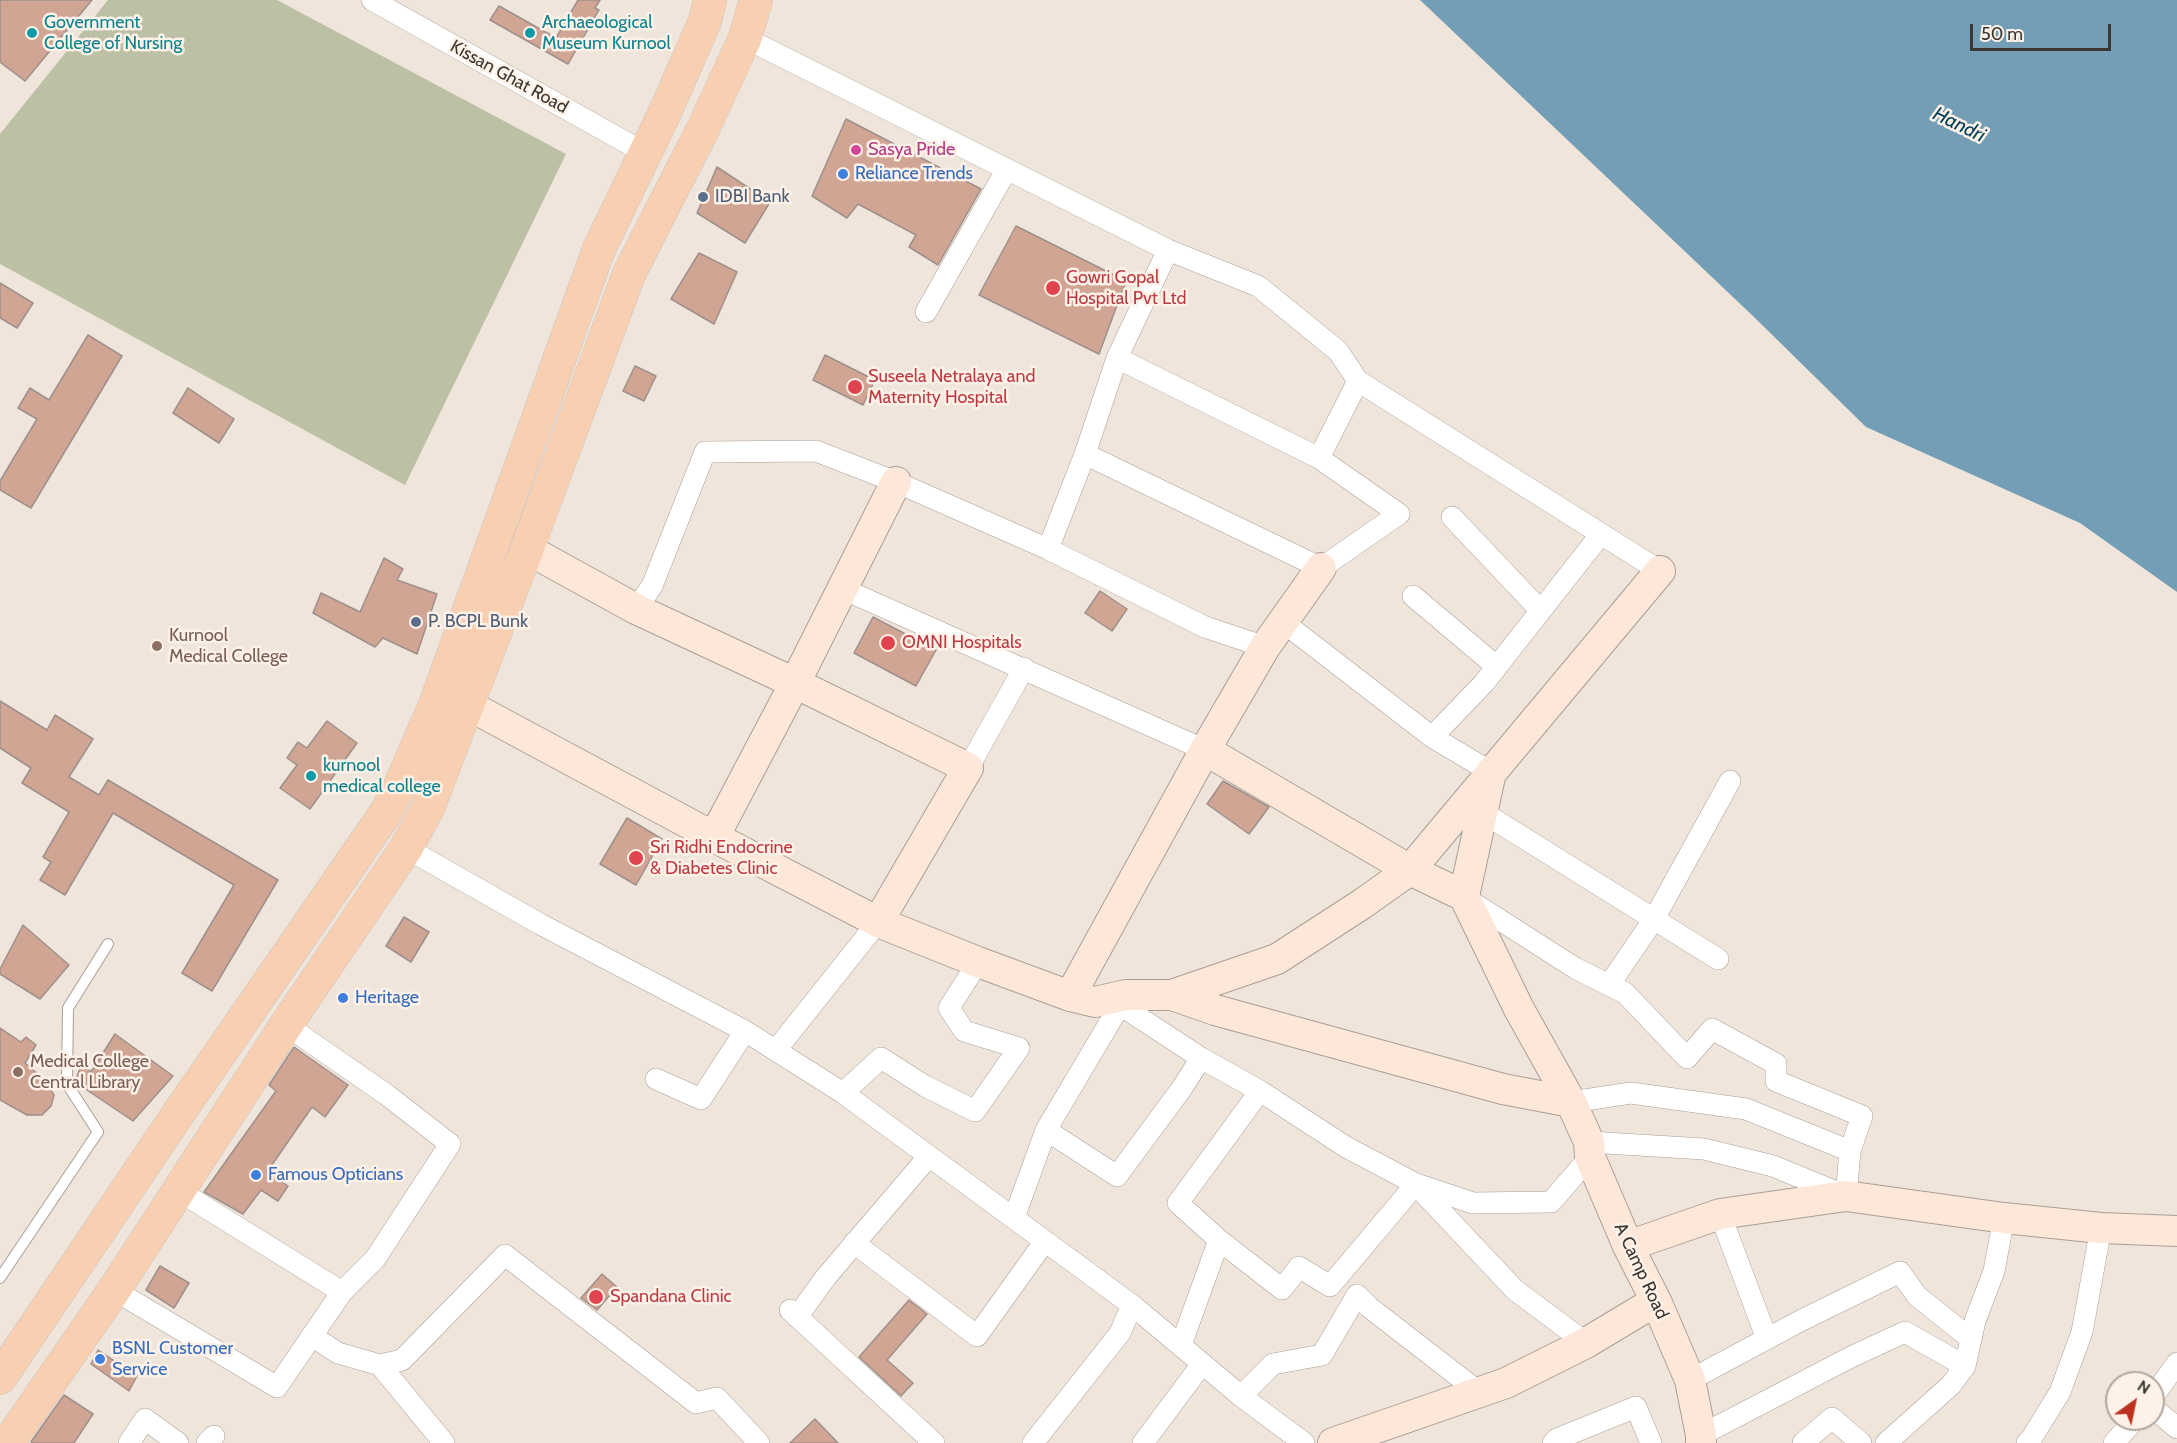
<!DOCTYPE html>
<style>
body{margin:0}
#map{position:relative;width:2177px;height:1443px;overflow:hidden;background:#f0e5db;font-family:Cabin,sans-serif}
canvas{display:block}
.north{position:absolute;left:2105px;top:1371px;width:60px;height:60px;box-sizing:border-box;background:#fef2e8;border:2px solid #b0a79f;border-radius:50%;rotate:33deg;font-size:16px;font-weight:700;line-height:24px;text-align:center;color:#3a3632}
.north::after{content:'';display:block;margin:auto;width:21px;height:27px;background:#bd301e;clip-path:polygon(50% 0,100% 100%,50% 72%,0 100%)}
.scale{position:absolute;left:1970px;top:24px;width:141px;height:27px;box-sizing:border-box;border:3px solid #3a3632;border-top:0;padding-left:8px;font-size:18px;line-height:21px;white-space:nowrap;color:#3a3632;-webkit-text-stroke:4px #fef2e8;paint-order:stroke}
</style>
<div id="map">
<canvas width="2177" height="1443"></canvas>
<div class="north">N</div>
<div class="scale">50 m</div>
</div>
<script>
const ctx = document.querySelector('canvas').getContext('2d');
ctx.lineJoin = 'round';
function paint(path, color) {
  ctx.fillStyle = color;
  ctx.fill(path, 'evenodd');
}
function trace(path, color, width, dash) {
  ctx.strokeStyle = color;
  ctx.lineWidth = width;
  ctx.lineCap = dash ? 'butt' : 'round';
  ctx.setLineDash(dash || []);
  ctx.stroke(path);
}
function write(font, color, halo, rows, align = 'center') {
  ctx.font = font + ' Cabin,sans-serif';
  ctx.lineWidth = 5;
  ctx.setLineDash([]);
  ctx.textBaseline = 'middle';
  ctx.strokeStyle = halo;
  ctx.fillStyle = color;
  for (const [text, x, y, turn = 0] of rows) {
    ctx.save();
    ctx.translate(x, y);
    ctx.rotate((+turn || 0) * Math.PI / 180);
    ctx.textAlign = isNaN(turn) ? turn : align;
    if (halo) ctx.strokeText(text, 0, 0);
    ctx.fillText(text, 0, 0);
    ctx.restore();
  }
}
const green = new Path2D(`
 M 108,0 L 277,0 L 566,154 L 405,485 L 0,264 L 0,134 Z`);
const water = new Path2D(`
 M 1420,0 L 2177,0 L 2177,592 L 2080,523 L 1866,427 L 1754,317 Z`);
const building = new Path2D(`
 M 0,0 L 92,0 L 25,81 L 0,62 Z
 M 578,0 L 600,0 L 595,8 L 599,10 L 568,64 L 490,20 L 499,6 L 556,38 Z
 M 846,119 L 981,189 L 938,265 L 909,247 L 916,235 L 858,204 L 847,218 L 812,196 Z
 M 717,167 L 770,202 L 745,243 L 697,213 Z
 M 1016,226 L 1126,281 L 1099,354 L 979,295 Z
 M 699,253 L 737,272 L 714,324 L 671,299 Z
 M 0,283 L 33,303 L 17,328 L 0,318 Z
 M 88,335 L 122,356 L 31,508 L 0,490 L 0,481 L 37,419 L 18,408 L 30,388 L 49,400 Z
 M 825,355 L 875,380 L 863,405 L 813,380 Z
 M 635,366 L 656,376 L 644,401 L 623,391 Z
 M 188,388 L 234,419 L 219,443 L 173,413 Z
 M 384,558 L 403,569 L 397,580 L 437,594 L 417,654 L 383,638 L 375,647 L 313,613 L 321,593 L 360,612 Z
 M 1100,591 L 1127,609 L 1112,631 L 1085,613 Z
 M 873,617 L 936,650 L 916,686 L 854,653 Z
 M 0,701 L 47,730 L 55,715 L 93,739 L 69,777 L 99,795 L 108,780 L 278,880 L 212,991 L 182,973 L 234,885 L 113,813 L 65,895 L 40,880 L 51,862 L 43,857 L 69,812 L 22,783 L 31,768 L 0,748 Z
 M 327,721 L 357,743 L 310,809 L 280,788 L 297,765 L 287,758 L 298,742 L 307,748 Z
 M 1223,781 L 1269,807 L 1249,834 L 1207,804 Z
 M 627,818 L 662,839 L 636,885 L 600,864 Z
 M 404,917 L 429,932 L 411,962 L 386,946 Z
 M 23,925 L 69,965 L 40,999 L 0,974 L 0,969 Z
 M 0,1028 L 21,1042 L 26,1037 L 36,1045 L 25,1063 L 46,1081 L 54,1095 L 51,1106 L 42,1115 L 27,1115 L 0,1100 Z
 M 115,1034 L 173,1076 L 133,1121 L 75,1082 L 82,1063 L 91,1072 Z
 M 294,1047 L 348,1085 L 325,1117 L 312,1107 L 267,1172 L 288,1186 L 278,1201 L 261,1190 L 243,1214 L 204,1192 L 276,1091 L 269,1085 Z
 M 160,1266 L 189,1283 L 174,1308 L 146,1290 Z
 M 602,1274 L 617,1287 L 597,1310 L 581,1298 Z
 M 909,1300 L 927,1314 L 887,1360 L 913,1383 L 901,1396 L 859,1357 Z
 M 98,1350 L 137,1376 L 129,1391 L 91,1364 Z
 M 64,1395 L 93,1414 L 74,1443 L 33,1443 L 31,1442 Z
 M 815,1419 L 838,1443 L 790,1443 Z`);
const lane = new Path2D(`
 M 0,1278 L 98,1132 L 67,1084 L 68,1008 L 108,944`);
const street = new Path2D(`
 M 372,0 L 645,153
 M 745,38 L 1168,250 L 1258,286 L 1338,351 L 1358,381 L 1660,571
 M 926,312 L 1007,169
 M 1117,358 L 1319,458
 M 1085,454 L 1321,568 L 1399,514 L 1319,458 L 1358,381
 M 1452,517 L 1541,611
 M 1048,549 L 1085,454 L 1117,358 L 1168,250
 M 843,589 L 1205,750
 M 1413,596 L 1496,666
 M 636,609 L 652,586 L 705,452 L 816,451 L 896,482 L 1048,549 L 1205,627 L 1265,647
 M 1283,622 L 1432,737 L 1491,772
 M 1432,737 L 1484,683 L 1601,534
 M 968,768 L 1024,668
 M 1482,812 L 1718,959
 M 406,848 L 540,924 L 745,1031 L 843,1093 L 1132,1305 L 1241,1396 L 1304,1443
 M 1464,897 L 1575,968 L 1625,993 L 1687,1058 L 1712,1029 L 1776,1064 L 1776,1081 L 1862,1116 L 1850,1151 L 1846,1196 L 1773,1166 L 1704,1149 L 1589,1142
 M 1609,985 L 1654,919 L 1730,781
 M 1120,1005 L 1201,1058 L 1260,1091 L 1346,1147 L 1416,1184 L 1473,1203 L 1551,1202 L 1590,1157
 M 776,1050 L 878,922
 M 656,1079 L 701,1099 L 745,1031
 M 843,1093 L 881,1058 L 925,1086 L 975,1111 L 1019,1048 L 964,1031 L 949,1008 L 978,962
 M 1571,1102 L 1631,1093 L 1746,1109 L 1850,1151
 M 1046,1130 L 1117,1176 L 1182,1088 L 1201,1058
 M 1418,1187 L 1515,1290 L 1586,1343
 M 179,1191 L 342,1292 L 375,1259 L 450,1144 L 387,1095 L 286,1025
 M 1720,1214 L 1767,1339
 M 1014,1218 L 1046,1130 L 1126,995
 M 1219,1240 L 1282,1289 L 1299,1267 L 1330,1286 L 1416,1184
 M 854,1243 L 977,1336 L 1045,1241
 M 114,1290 L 277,1387 L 342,1292
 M 790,1310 L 934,1443
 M 797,1317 L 826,1277 L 929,1156
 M 312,1336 L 338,1353 L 380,1365 L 402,1360 L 505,1255 L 696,1403 L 717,1398 L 759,1443
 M 1181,1345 L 1219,1240 L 1178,1203 L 1260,1091
 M 380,1365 L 444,1443
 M 1690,1380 L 1802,1320 L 1900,1272 L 1917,1296 L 1971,1339
 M 1241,1396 L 1273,1364 L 1322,1355 L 1357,1295 L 1369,1307 L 1480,1393
 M 2153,1397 L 2177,1363
 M 2153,1408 L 2177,1428
 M 1701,1435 L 1853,1356 L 1905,1332 L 1965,1366
 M 129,1443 L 145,1419 L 178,1443
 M 207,1443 L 214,1436
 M 1033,1443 L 1120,1333 L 1132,1305
 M 1143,1443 L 1202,1364
 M 1553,1443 L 1557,1439 L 1636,1407 L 1651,1443
 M 1803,1443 L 1832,1418 L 1861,1443
 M 1886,1443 L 1951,1385 L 1965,1366 L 1975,1321 L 1994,1271 L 2004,1218
 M 2027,1443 L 2031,1439 L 2060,1392 L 2082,1332 L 2101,1228
 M 2114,1443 L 2135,1419`);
const secondary = new Path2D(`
 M 527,549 L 636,609 L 795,683 L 968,768 L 878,922
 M 468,705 L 714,837 L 878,922 L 978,962 L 1070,996 L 1095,1002 L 1126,995 L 1172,995 L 1215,1010 L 1503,1089 L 1571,1102
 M 1205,750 L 1410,870 L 1464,896
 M 1491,772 L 1464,896 L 1519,1009 L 1571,1102 L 1589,1142 L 1590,1157 L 1628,1246 L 1656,1301 L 1690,1380 L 1701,1435 L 1701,1443
 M 714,837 L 795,683 L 896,482
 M 1172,995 L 1277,959 L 1362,904 L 1410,870 L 1660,571
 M 1070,996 L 1205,750 L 1265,647 L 1321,568
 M 1628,1246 L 1720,1214 L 1846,1196 L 2004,1218 L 2101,1228 L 2177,1231
 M 1333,1443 L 1506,1383 L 1586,1343 L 1656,1301`);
const primary = new Path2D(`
 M 0,1378 L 176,1117 L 385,814 L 399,788 L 435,705 L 599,249 L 666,110 L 705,21 L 710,0
 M 8,1443 L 114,1290 L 286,1025 L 406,848 L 428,808 L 527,549 L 629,274 L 703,129 L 745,38 L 756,0`);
const markers = [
 [32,33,6,"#0f9aa8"],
 [530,33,6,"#0f9aa8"],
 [856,150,6,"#d1479c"],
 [843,174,6,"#3f7fe0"],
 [703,197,6,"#5c6f8a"],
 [1053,288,8,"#e0444e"],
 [855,387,8,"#e0444e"],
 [416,622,6,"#5c6f8a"],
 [888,643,8,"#e0444e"],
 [157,646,6,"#8d6e63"],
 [311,776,6,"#0f9aa8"],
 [636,858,8,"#e0444e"],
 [343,998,6,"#3f7fe0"],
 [18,1072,6,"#8d6e63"],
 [256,1175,6,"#3f7fe0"],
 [596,1297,8,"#e0444e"],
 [100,1359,6,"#3f7fe0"]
];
const cultureNames = [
 ["Government",44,23],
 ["College of Nursing",44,44],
 ["Archaeological",542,23],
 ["Museum Kurnool",542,44],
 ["kurnool",323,766],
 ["medical college",323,787]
];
const streetNames = [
 ["Kissan Ghat Road",509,77,29],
 ["A Camp Road",1641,1271,65]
];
const hotelNames = [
 ["Sasya Pride",868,150]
];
const shopNames = [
 ["Reliance Trends",855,174],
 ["Heritage",355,998],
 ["Famous Opticians",268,1175],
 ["BSNL Customer",112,1349],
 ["Service",112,1370]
];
const serviceNames = [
 ["IDBI Bank",715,197],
 ["P. BCPL Bunk",428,622]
];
const healthNames = [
 ["Gowri Gopal",1066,278],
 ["Hospital Pvt Ltd",1066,299],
 ["Suseela Netralaya and",868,377],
 ["Maternity Hospital",868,398],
 ["OMNI Hospitals",902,643],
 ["Sri Ridhi Endocrine",650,848],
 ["& Diabetes Clinic",650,869],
 ["Spandana Clinic",610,1297]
];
const educationNames = [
 ["Kurnool",169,636],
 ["Medical College",169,657],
 ["Medical College",30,1062],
 ["Central Library",30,1083]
];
const waterNames = [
 ["Handri",1959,125,26]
];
paint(green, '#bcc0a4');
paint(water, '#739eb5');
paint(building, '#d1a594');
trace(building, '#9e908b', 1.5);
trace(lane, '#aa9f96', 12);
trace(street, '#aa9f96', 22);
trace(secondary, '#aa9f96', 32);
trace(primary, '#c8c7c6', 34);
trace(lane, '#fff', 10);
trace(street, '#fff', 21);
trace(secondary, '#fce7d8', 30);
trace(primary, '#f9cfb2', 33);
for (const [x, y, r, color] of markers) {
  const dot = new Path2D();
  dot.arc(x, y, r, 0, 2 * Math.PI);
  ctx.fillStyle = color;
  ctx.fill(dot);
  trace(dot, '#fef2e8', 2);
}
write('18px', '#0d838f', '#fef2e8', cultureNames, 'left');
write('18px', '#3a3632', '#fef2e8', streetNames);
write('18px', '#b23c85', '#fef2e8', hotelNames, 'left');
write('18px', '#366cbe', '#fef2e8', shopNames, 'left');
write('18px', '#4e5e75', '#fef2e8', serviceNames, 'left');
write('18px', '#be3a42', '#fef2e8', healthNames, 'left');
write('18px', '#785e54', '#fef2e8', educationNames, 'left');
write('italic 20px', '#024059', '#fef2e8', waterNames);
</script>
